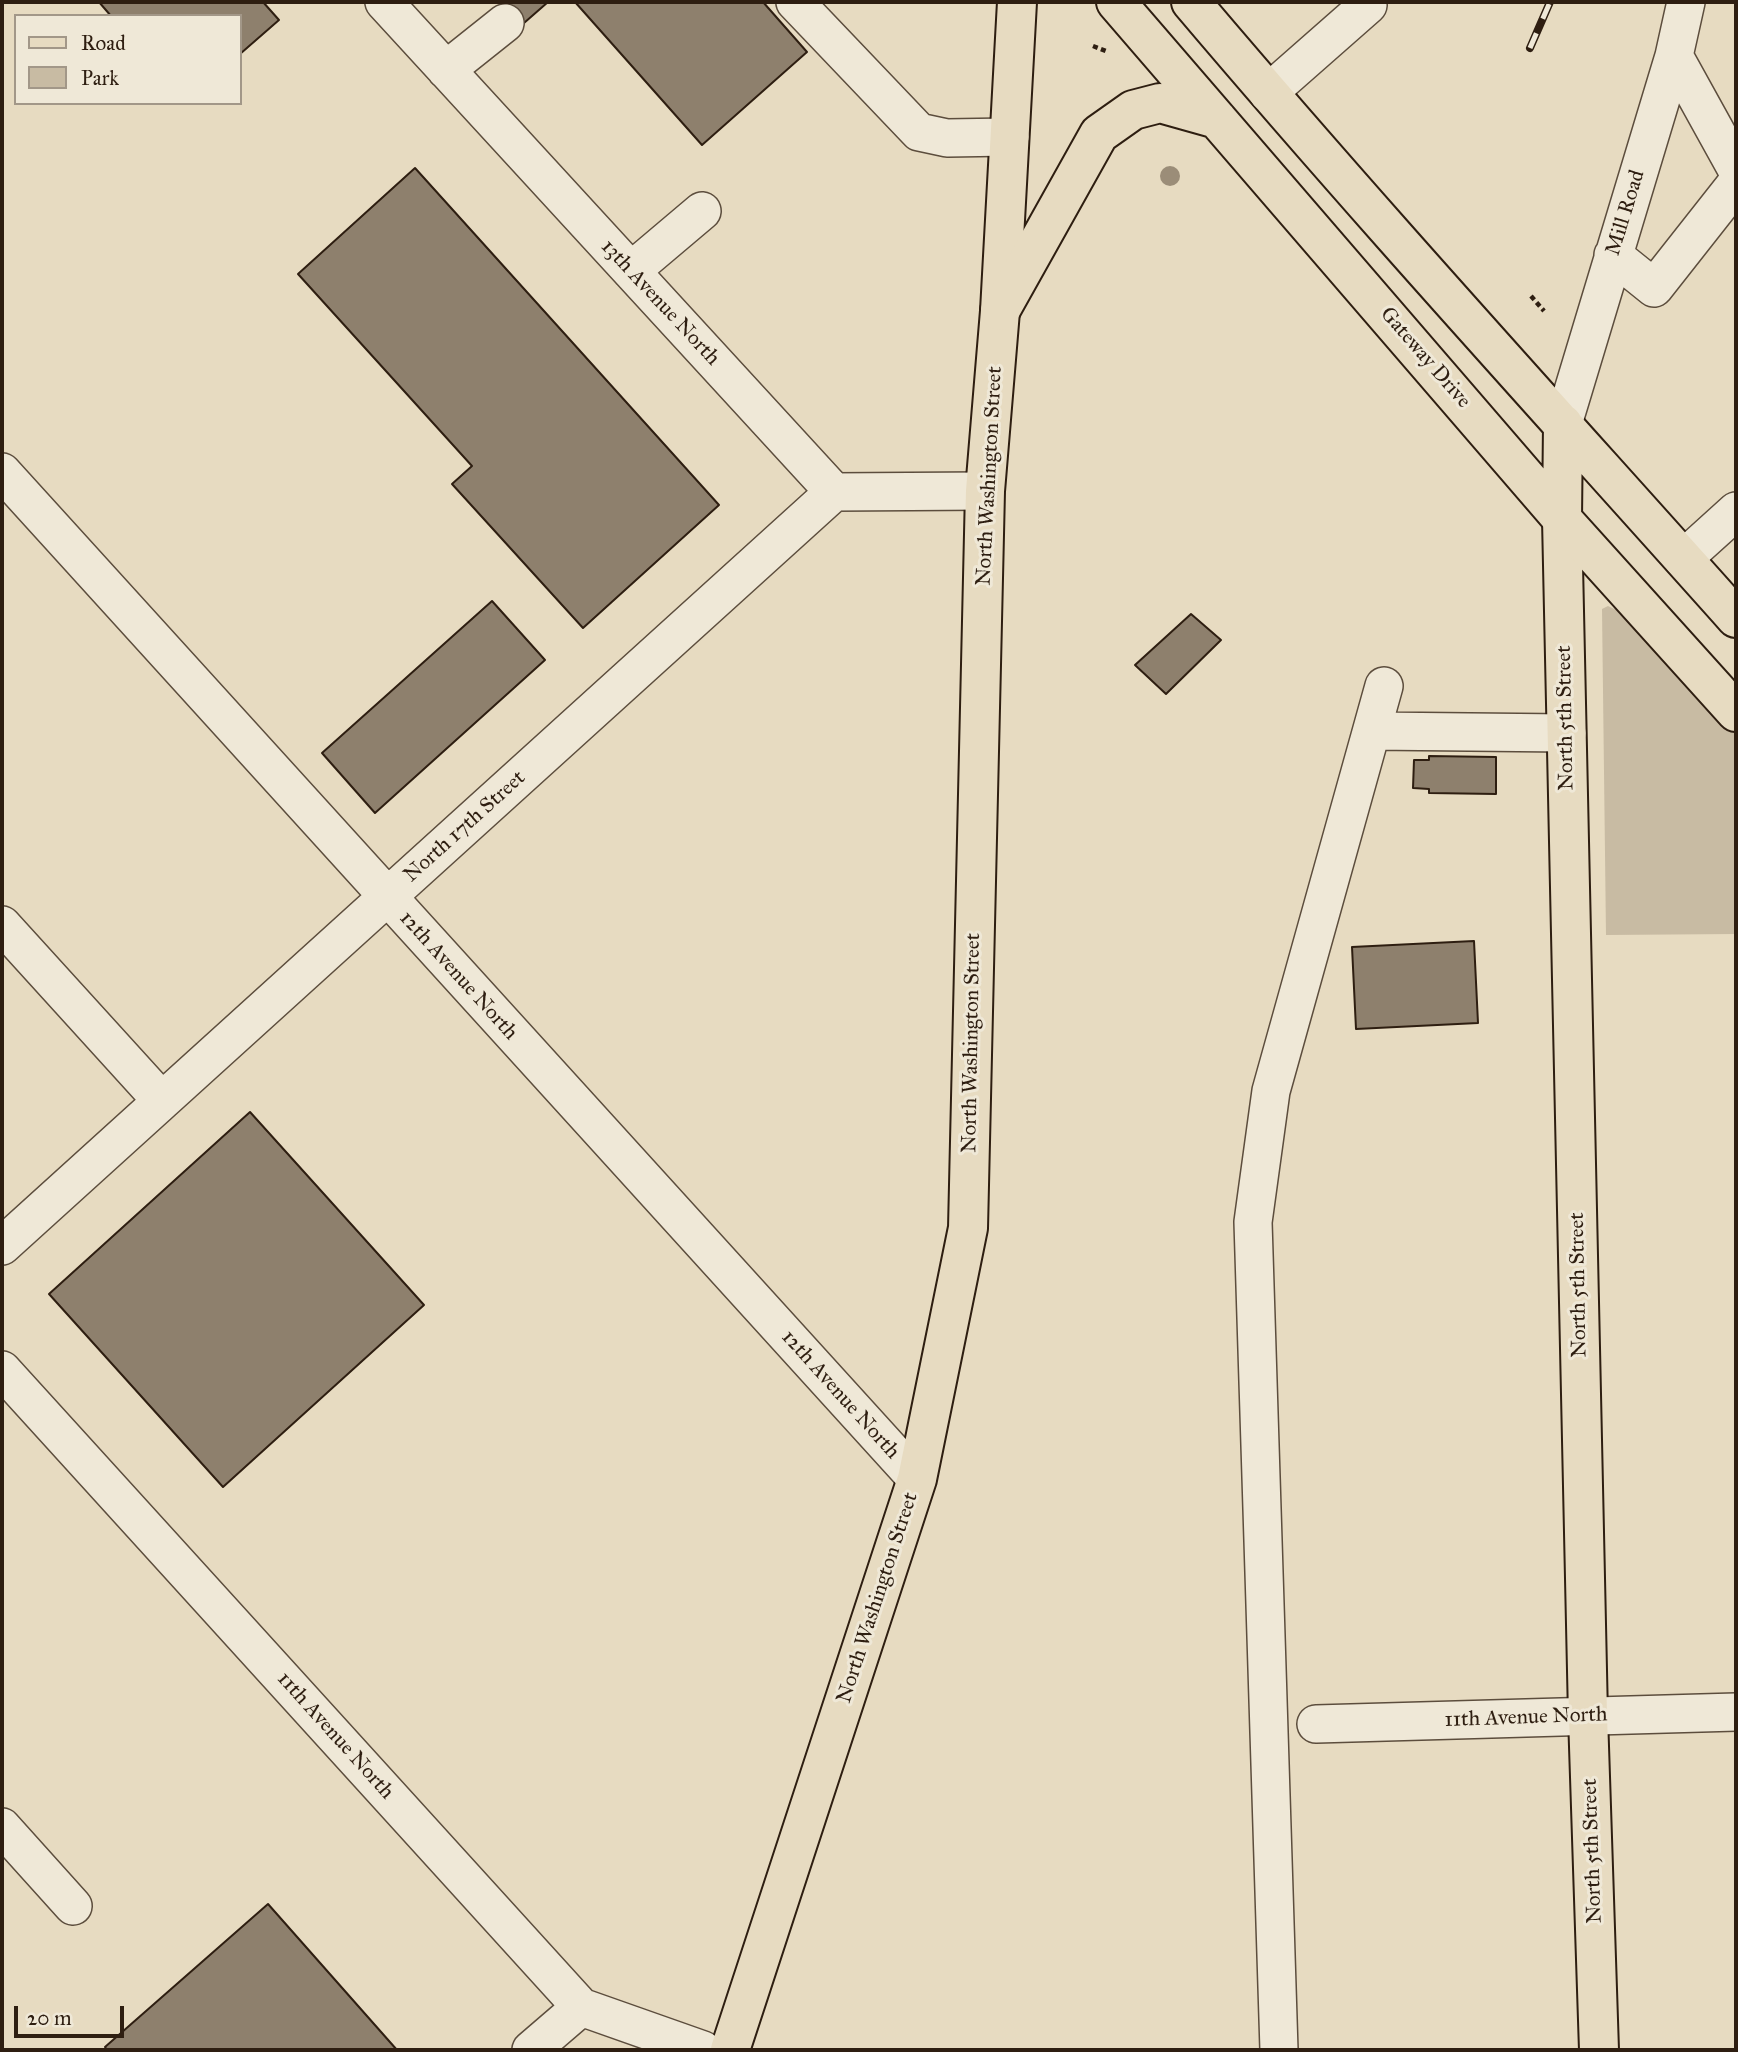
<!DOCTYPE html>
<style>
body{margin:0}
#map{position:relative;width:1738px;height:2052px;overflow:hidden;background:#e7dbc1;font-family:"IM FELL Great Primer",serif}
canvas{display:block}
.frame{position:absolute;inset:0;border:4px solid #2e1e11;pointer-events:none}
.legend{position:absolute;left:14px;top:14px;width:228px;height:91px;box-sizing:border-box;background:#efe8d7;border:2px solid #a29788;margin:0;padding:9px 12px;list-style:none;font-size:21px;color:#2e1e11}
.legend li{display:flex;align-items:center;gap:14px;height:35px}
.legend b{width:35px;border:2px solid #a29788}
.scale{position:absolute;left:14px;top:2006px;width:110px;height:32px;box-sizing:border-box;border:4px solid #2e1e11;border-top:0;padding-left:9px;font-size:21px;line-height:24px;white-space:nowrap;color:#2e1e11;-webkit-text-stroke:5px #efe8d7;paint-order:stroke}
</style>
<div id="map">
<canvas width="1738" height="2052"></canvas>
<div class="frame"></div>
<ul class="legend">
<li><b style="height:9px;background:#e7dbc1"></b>Road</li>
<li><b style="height:19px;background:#c8bba3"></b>Park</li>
</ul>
<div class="scale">20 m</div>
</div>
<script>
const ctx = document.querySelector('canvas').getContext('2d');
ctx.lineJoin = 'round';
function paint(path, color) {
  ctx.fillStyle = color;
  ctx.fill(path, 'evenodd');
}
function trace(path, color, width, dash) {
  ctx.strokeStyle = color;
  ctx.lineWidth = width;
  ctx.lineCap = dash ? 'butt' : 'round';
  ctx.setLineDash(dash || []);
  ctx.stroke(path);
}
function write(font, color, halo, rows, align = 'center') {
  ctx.font = font + ' "IM FELL Great Primer",serif';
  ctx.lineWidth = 6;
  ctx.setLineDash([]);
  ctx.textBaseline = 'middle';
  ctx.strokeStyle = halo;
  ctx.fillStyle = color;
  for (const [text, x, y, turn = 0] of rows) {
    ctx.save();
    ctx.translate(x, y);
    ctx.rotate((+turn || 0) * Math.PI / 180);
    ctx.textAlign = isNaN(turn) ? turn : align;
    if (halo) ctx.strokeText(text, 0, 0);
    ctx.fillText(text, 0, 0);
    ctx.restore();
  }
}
const green = new Path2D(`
 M 1608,606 L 1637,620 L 1736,731 L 1736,934 L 1606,935 L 1602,609 Z`);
const building = new Path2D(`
 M 99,2 L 263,2 L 279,20 L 240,54 L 240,16 L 111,16 Z
 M 505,2 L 548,2 L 524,23 Z
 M 575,2 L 763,2 L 807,52 L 702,145 Z
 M 415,168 L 719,505 L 583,628 L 452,484 L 472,466 L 298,274 Z
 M 492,601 L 545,660 L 375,813 L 322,753 Z
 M 1191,614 L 1221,640 L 1166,694 L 1135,665 Z
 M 1429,756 L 1496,757 L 1496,794 L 1429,793 L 1429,789 L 1413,788 L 1414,760 L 1429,760 Z
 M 1474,941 L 1478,1023 L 1356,1029 L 1352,947 Z
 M 250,1112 L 424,1305 L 223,1487 L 49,1294 Z
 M 268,1904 L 397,2050 L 107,2050 L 105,2047 Z`);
const path = new Path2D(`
 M 1093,46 L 1106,51
 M 1531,296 L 1544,311`);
const minor = new Path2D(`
 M 384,2 L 834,492 L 985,491
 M 795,2 L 919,132 L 947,138 L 1010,137
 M 1674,56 L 1736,168
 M 446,70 L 505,23
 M 1268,93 L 1368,5 L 1365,2
 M 1613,255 L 1654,288 L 1736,184
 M 631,271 L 702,211
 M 1563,424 L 1674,56 L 1686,2
 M 2,472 L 917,1479
 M 1683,559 L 1736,511
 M 1372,731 L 1567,733
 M 2,925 L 162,1101
 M 2,1246 L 834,492
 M 2,1370 L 581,2007 L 703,2050
 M 1316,1724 L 1736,1712
 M 2,1827 L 73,1906
 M 531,2050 L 581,2007
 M 1279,2050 L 1253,1222 L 1271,1091 L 1384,686`);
const major = new Path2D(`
 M 1562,519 L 1588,1716 L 1599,2050
 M 730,2050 L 917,1479 L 968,1228 L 985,491 L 1000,311 L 1017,2`);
const highway = new Path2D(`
 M 1116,2 L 1562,519 L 1736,712
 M 1191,2 C 1368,211 1553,413 1736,618
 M 1000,311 L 1099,134 L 1133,110 L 1160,103 L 1217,119
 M 1562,519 L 1563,424`);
const rail = new Path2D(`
 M 1530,48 L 1550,2`);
const trees = [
 [1170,176]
];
const streetNames = [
 ["Mill Road",1626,213,-73],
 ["13th Avenue North",660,303,47],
 ["Gateway Drive",1425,358,49],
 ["North Washington Street",990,476,-87],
 ["North 5th Street",1566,718,-91],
 ["North 17th Street",465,827,-42],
 ["12th Avenue North",458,976,48],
 ["North Washington Street",972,1043,-89],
 ["North 5th Street",1579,1285,-91],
 ["12th Avenue North",840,1395,48],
 ["North Washington Street",878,1598,-72],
 ["11th Avenue North",1526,1718,-2],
 ["11th Avenue North",335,1736,48],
 ["North 5th Street",1593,1851,-92]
];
paint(green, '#c8bba3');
paint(building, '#8e806d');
trace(building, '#2e1e11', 2);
trace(minor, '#5c4d3d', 40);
trace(major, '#2e1e11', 42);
trace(highway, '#2e1e11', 42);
trace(path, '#2e1e11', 4.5, [5, 3.5]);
trace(minor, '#efe8d7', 37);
trace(major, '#e7dbc1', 38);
trace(highway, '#e7dbc1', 38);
trace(rail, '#2e1e11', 8);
trace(rail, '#efe8d7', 5, [16]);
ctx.fillStyle = '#9b8d78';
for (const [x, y] of trees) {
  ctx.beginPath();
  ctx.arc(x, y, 10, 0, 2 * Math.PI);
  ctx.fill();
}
write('21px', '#2e1e11', '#efe8d7', streetNames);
</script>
